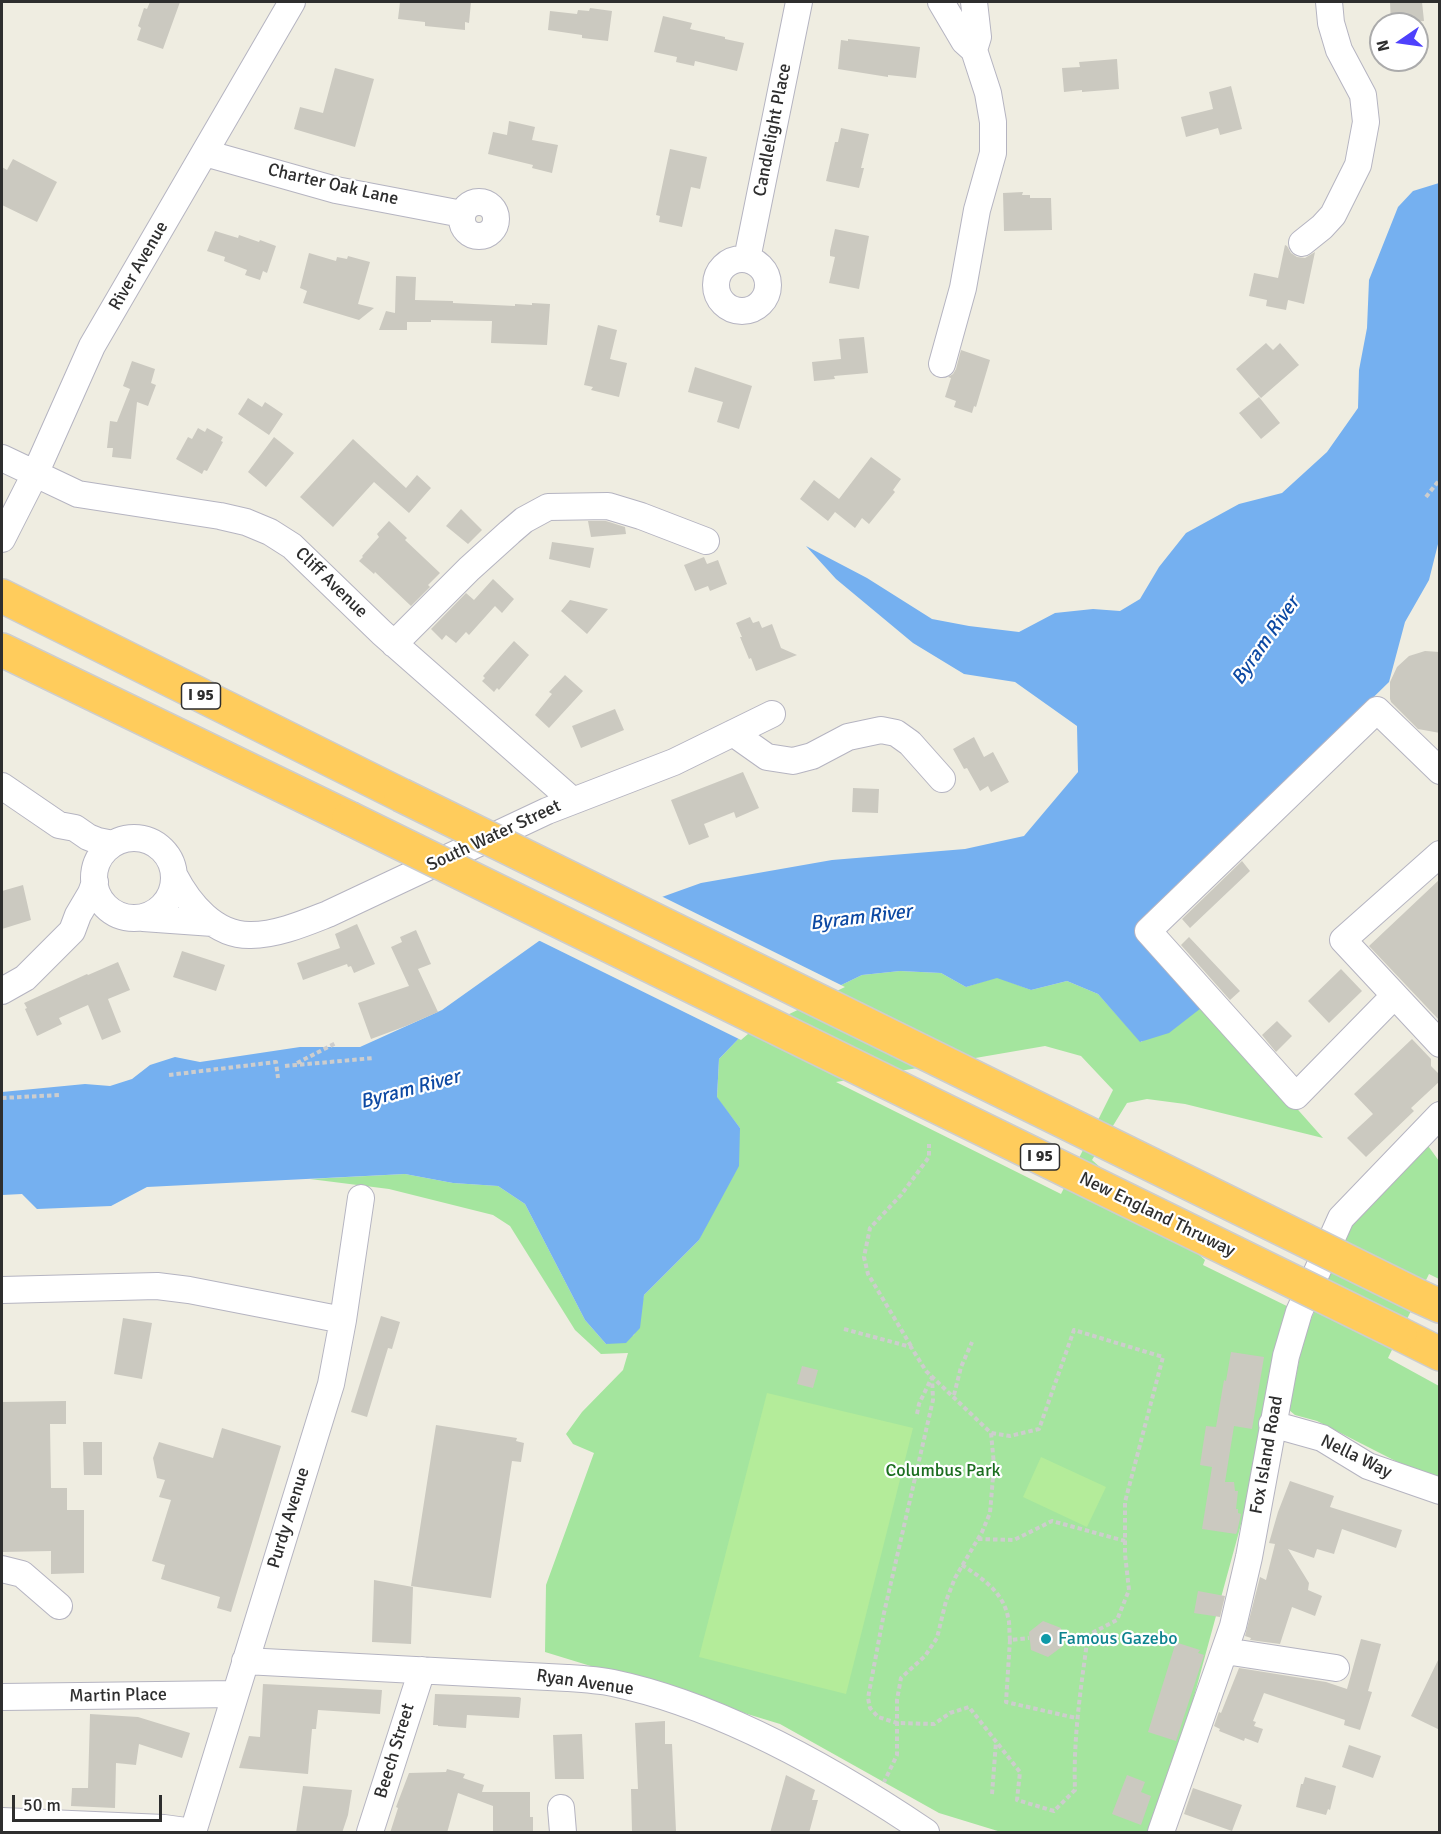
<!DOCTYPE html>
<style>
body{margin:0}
#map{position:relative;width:1441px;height:1834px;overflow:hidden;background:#efede1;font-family:Signika,sans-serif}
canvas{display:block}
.frame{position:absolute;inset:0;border:3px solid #2e2e2e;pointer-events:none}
.north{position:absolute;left:1369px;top:12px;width:60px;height:60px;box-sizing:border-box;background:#fff;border:2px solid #ababab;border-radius:50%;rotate:257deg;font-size:16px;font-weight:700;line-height:24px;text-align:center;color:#2e2e2e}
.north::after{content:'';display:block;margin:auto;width:21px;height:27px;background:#4e41fc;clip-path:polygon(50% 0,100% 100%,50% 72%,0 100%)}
.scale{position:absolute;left:12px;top:1795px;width:150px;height:27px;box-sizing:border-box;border:3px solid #2e2e2e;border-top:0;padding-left:8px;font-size:18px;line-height:21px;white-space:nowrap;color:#2e2e2e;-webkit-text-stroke:4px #fff;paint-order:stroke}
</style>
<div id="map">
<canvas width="1441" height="1834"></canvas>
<div class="frame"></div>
<div class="north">N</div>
<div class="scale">50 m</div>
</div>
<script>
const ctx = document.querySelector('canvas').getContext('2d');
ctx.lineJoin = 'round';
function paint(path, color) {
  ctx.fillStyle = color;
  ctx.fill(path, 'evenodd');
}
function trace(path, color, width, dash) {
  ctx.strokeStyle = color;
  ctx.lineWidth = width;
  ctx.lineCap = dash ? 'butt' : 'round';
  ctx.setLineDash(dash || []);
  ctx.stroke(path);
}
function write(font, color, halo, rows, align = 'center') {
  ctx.font = font + ' Signika,sans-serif';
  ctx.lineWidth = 4.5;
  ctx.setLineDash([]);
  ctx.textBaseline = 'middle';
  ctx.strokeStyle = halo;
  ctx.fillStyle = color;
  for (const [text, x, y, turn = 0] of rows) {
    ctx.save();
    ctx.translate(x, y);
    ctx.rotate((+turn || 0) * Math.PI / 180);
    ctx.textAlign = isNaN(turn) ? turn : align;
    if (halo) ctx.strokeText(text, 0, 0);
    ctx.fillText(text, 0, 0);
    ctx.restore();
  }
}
const green = new Path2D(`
 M 900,971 L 941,973 L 966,987 L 997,977 L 1031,990 L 1067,981 L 1098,994 L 1141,1042 L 1205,1005 L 1323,1138 L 1185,1104 L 1147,1099 L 1127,1103 L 1092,1160 L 1205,1260 L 1203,1265 L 1299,1312 L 1157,1832 L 1001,1832 L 939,1813 L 780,1724 L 545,1652 L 546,1585 L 594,1453 L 573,1444 L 566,1434 L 582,1412 L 623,1370 L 628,1353 L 601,1354 L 575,1330 L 510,1226 L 493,1215 L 389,1189 L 310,1179 L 405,1174 L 453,1183 L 498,1186 L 525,1204 L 585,1320 L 606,1344 L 634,1335 L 644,1295 L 699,1240 L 740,1128 L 717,1098 L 719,1059 L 746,1031 L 862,975 ZM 1045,1046 L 1081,1056 L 1113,1090 L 1061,1194 L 836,1082 Z
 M 1426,1143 L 1439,1161 L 1439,1279 L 1429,1274 L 1388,1358 L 1439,1386 L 1439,1479 L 1423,1475 L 1317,1421 L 1295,1415 L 1289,1410 L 1304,1336 L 1349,1229 Z`);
const pitch = new Path2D(`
 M 767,1393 L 913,1428 L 846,1694 L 699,1657 Z
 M 1041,1457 L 1106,1487 L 1087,1527 L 1023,1497 Z`);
const water = new Path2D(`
 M 1439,183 L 1440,536 L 1429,580 L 1405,622 L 1389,682 L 1135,930 L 1205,1005 L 1169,1033 L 1140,1042 L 1098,994 L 1067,981 L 1031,990 L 997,978 L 966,987 L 941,973 L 900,971 L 862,975 L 746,1031 L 719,1059 L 717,1097 L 740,1128 L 739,1166 L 699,1240 L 644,1295 L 640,1328 L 626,1343 L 606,1344 L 585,1320 L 525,1204 L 498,1186 L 453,1183 L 405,1174 L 147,1187 L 111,1206 L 37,1209 L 22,1194 L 2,1195 L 2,1092 L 85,1084 L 110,1086 L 132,1079 L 150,1065 L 175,1057 L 200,1062 L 300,1047 L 360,1047 L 442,1010 L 539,941 L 701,883 L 832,860 L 965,849 L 1024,836 L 1078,772 L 1077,726 L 1015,682 L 964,674 L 913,643 L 836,579 L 806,546 L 867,578 L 932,619 L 969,626 L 1019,632 L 1055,613 L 1093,609 L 1120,611 L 1140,599 L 1159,567 L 1186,533 L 1239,504 L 1282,493 L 1327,452 L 1358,408 L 1359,370 L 1367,328 L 1369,280 L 1398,207 L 1413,191 Z`);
const pier = new Path2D(`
 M 659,895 L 845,987 L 748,1034 L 741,1040 L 536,939 Z`);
const building = new Path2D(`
 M 150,2 L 180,2 L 163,49 L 137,40 L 141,28 L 138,26 L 144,8 L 147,9 Z
 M 400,2 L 471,2 L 469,23 L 465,22 L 465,30 L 425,26 L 425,22 L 398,19 Z
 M 1390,2 L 1422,2 L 1424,21 L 1391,24 Z
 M 590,8 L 612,11 L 608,41 L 582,38 L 582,35 L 548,30 L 550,11 L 577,14 L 578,10 L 589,11 Z
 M 663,16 L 692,23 L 690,29 L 725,37 L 725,39 L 744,43 L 737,71 L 695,61 L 694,66 L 676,62 L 677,57 L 654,52 Z
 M 848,39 L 920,47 L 916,78 L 888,75 L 888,77 L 838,69 L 841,40 L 848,41 Z
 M 1117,59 L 1119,89 L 1082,92 L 1082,90 L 1064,92 L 1062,68 L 1080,67 L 1079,62 Z
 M 335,68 L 374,79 L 355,147 L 294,129 L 300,107 L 323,113 Z
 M 1231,86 L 1242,129 L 1220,135 L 1218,128 L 1186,137 L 1181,117 L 1213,109 L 1209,92 Z
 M 509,121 L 535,127 L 532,140 L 558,145 L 552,173 L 532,168 L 533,165 L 488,154 L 493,132 L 507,135 Z
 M 841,128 L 869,134 L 861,168 L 864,168 L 859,188 L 826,181 L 835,142 L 838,142 Z
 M 670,149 L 707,157 L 700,189 L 691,187 L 682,227 L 659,222 L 660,216 L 656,215 Z
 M 13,159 L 57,182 L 37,222 L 2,205 L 2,167 L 7,170 Z
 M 1023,192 L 1022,195 L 1030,195 L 1030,198 L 1051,198 L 1052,230 L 1004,231 L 1003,193 Z
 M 835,229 L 869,236 L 859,289 L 829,283 L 835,257 L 830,256 L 830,251 Z
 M 215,231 L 238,238 L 239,235 L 259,242 L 260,240 L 276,246 L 267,273 L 263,271 L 260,280 L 245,275 L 247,270 L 224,261 L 225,257 L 207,251 Z
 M 1285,245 L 1287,246 L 1291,253 L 1297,257 L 1305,258 L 1315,252 L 1304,304 L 1288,300 L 1286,310 L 1266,306 L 1267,300 L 1249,296 L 1254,273 L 1278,278 Z
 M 309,253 L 336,261 L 337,257 L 347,259 L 348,256 L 370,262 L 358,304 L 374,308 L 359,320 L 303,303 L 307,291 L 300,288 Z
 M 396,276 L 416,277 L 415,300 L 453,301 L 453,303 L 515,306 L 515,304 L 532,305 L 532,303 L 550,304 L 547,345 L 491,343 L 492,321 L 431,320 L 431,322 L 407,322 L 407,330 L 379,330 L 386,311 L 395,313 Z
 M 598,325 L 617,330 L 610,359 L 627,363 L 619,397 L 591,390 L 593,387 L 584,385 Z
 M 864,337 L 868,373 L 834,376 L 835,379 L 814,381 L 812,362 L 841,359 L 839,339 Z
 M 1266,343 L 1273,350 L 1280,343 L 1299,365 L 1261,398 L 1236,369 Z
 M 961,350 L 990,360 L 976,407 L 974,406 L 972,413 L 954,407 L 956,401 L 945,397 L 951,378 L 948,377 L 953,374 L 956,369 Z
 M 132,361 L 155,369 L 151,383 L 156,385 L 148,406 L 137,402 L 131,459 L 112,457 L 113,448 L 107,448 L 110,421 L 117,422 L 130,389 L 123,386 Z
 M 695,367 L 752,386 L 739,429 L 717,422 L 723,402 L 688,392 Z
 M 1259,397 L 1280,423 L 1261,439 L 1239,413 Z
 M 248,398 L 262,407 L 265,402 L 283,414 L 269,435 L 238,414 Z
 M 198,428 L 205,432 L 207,428 L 223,437 L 221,441 L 223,442 L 207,471 L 204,470 L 202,474 L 176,459 L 188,437 L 192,439 Z
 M 274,437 L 294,453 L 266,487 L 248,472 Z
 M 353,439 L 406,488 L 417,475 L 431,488 L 409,513 L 374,482 L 333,527 L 300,497 Z
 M 871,457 L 901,479 L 893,490 L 895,492 L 869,524 L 862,518 L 855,528 L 835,512 L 828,521 L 800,499 L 814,480 L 839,499 Z
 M 461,509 L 482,530 L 468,544 L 446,526 Z
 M 389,521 L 407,538 L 405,540 L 440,573 L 428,585 L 430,587 L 411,606 L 375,572 L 374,574 L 359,561 L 363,557 L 362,556 L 379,537 L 377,534 Z
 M 588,521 L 606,521 L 625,527 L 626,534 L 591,537 Z
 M 552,542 L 594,548 L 590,568 L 549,559 Z
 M 704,557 L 707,564 L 718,560 L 727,584 L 710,591 L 708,586 L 695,591 L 684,565 Z
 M 493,579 L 514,599 L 502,613 L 495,606 L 469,635 L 466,632 L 456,643 L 446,635 L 442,640 L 431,629 L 466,593 L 474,600 Z
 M 570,600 L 608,609 L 587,634 L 561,611 Z
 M 750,617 L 753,623 L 759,621 L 762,628 L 772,624 L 781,648 L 797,655 L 756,671 L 751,658 L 749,659 L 740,637 L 742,637 L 736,623 Z
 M 514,641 L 529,655 L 499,690 L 497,688 L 494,692 L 482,681 L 485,678 L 483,676 Z
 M 1425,651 L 1440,652 L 1440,733 L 1418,729 L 1391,702 L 1390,699 L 1390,682 L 1397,667 L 1409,656 Z
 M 565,675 L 583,691 L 549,728 L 535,715 L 552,694 L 549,692 Z
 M 615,709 L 624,730 L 581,748 L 572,726 Z
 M 974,737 L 984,757 L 993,752 L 1009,782 L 991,792 L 988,786 L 980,791 L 967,768 L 964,769 L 953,749 Z
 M 743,772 L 759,808 L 736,818 L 734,812 L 704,824 L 709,837 L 689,845 L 671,800 Z
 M 853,788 L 879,789 L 878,813 L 852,812 Z
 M 1242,861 L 1250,871 L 1190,928 L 1182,919 Z
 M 1440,879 L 1440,1021 L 1369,946 Z
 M 23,885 L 31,920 L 2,929 L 2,891 Z
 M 357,924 L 375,964 L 354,973 L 351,966 L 348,967 L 347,964 L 303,980 L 297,963 L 340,948 L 335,934 Z
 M 416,930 L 431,964 L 418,969 L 438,1012 L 406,1026 L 371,1039 L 358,1003 L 409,986 L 391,947 L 402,942 L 400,937 Z
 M 1189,937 L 1240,991 L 1230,1000 L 1181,945 Z
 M 182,951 L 225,965 L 216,991 L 173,977 Z
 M 118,962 L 130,990 L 108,999 L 121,1032 L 102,1040 L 88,1005 L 59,1018 L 62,1024 L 37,1036 L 25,1009 L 27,1008 L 24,1003 L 87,974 L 88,975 Z
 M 1341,969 L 1362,991 L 1329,1023 L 1308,1001 Z
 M 1277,1021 L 1292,1036 L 1276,1052 L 1262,1035 Z
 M 1412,1039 L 1431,1059 L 1431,1066 L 1440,1075 L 1440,1081 L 1411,1108 L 1414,1111 L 1366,1157 L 1347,1138 L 1373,1114 L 1354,1094 Z
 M 381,1316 L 400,1322 L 392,1349 L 388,1348 L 367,1417 L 351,1412 Z
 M 123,1318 L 152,1323 L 142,1379 L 114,1374 Z
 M 1231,1352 L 1264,1357 L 1252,1429 L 1234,1426 L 1225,1482 L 1234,1482 L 1235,1491 L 1238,1491 L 1236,1509 L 1238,1509 L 1238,1513 L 1241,1514 L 1237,1532 L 1236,1534 L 1202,1529 L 1212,1467 L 1200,1465 L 1206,1426 L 1216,1427 L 1224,1380 L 1226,1381 Z
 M 802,1366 L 818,1370 L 813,1388 L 797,1384 Z
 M 66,1401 L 66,1424 L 50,1424 L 51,1488 L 67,1488 L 67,1510 L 84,1510 L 84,1573 L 51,1574 L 51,1551 L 2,1552 L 2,1402 Z
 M 436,1425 L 517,1438 L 516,1441 L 524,1443 L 521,1462 L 512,1461 L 491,1598 L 411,1586 Z
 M 222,1428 L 281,1446 L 231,1612 L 217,1608 L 220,1597 L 161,1579 L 165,1565 L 152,1561 L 171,1500 L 159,1497 L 165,1480 L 157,1478 L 153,1458 L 159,1442 L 213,1458 Z
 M 83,1442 L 102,1442 L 102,1475 L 84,1475 Z
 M 1290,1481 L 1334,1496 L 1330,1507 L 1402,1530 L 1396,1548 L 1342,1529 L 1334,1554 L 1317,1549 L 1314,1558 L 1288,1549 L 1309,1583 L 1308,1590 L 1322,1596 L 1315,1616 L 1292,1607 L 1280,1644 L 1250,1640 L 1251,1638 L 1245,1636 L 1260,1577 L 1266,1580 L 1275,1544 L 1269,1543 L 1278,1512 Z
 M 374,1580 L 413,1587 L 411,1644 L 372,1642 Z
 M 1198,1591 L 1225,1596 L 1220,1617 L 1194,1613 Z
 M 1043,1621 L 1061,1628 L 1063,1646 L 1048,1657 L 1031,1650 L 1029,1632 Z
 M 1361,1639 L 1381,1644 L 1368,1691 L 1372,1692 L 1360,1730 L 1344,1725 L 1345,1720 L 1264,1693 L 1253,1721 L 1256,1722 L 1254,1726 L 1263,1729 L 1258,1743 L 1245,1738 L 1244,1741 L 1219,1731 L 1220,1729 L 1214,1726 L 1219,1712 L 1221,1713 L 1239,1668 L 1326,1682 L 1347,1689 Z
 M 1178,1643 L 1200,1650 L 1198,1653 L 1204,1655 L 1176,1741 L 1148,1732 L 1175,1645 L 1177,1645 Z
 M 1440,1656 L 1440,1730 L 1411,1716 Z
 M 263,1684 L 382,1690 L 380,1714 L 318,1710 L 316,1729 L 312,1729 L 308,1774 L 239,1768 L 249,1736 L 260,1737 Z
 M 435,1694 L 519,1697 L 521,1698 L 519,1718 L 467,1715 L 466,1728 L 438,1726 L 438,1725 L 433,1725 Z
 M 90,1714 L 138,1717 L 190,1733 L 182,1758 L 139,1744 L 136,1765 L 116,1763 L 115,1808 L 71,1806 L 72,1788 L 88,1788 Z
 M 665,1721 L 665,1744 L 672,1744 L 676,1831 L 632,1832 L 631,1789 L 638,1789 L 635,1723 Z
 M 582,1734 L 584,1779 L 555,1779 L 553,1735 Z
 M 1349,1745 L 1381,1756 L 1373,1778 L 1342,1767 Z
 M 447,1769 L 465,1774 L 463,1778 L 484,1785 L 482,1792 L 530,1792 L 530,1817 L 533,1817 L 533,1833 L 493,1833 L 493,1806 L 458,1793 L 447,1833 L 390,1833 L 398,1808 L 396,1807 L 409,1773 L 446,1772 Z
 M 786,1775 L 815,1790 L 812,1800 L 818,1800 L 809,1833 L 770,1833 Z
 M 1127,1775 L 1145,1782 L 1141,1792 L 1151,1796 L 1141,1825 L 1112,1814 Z
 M 1305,1777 L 1336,1786 L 1330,1810 L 1328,1809 L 1326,1815 L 1296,1807 L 1301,1784 L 1303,1784 Z
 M 303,1786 L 352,1790 L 348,1815 L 342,1833 L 296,1833 Z
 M 1193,1788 L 1242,1805 L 1232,1831 L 1184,1814 Z`);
const path = new Path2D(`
 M 1426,497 L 1440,479
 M 297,1063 L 336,1043
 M 285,1066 L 374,1058
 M 169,1075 L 276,1062 L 278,1078
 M 2,1098 L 60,1095
 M 844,1329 L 911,1347 L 926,1371 L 991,1433 L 994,1465 L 990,1513 L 982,1532 L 955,1578 L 946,1601 L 937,1638 L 925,1656 L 901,1678 L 897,1700 L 897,1755 L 884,1782
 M 911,1346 L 868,1274 L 864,1257 L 870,1228 L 901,1195 L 929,1157 L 929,1144
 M 932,1376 L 933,1400 L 884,1613 L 868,1698 L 870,1708 L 878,1717 L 897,1723 L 934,1724 L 950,1713 L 969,1707 L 1020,1772 L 1017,1800 L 1054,1811 L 1075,1790 C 1073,1738 1081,1687 1088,1635 L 1117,1620 L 1129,1590 L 1125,1554 L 1125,1502 L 1163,1357 L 1074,1330 L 1039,1429 L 1010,1436 L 991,1433
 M 954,1395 L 961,1367 L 972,1342
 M 917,1414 L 919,1404 L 932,1377
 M 978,1539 L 1014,1540 L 1052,1521 L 1125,1541
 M 962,1565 C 982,1578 1003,1592 1008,1617 C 1010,1624 1009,1633 1010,1640 L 1029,1638
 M 1010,1640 L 1006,1702 L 1076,1718
 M 992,1794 L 996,1742`);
const minor = new Path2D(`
 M 941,2 L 964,41 L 974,50 L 978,37 L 974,2
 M 205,153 L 336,190 L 462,214
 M462 219a17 17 0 1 1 34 0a17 17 0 1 1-34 0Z
 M 1302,243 L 1322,227 L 1333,215 L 1358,165 L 1366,122 L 1363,95 L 1339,50 L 1331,23 L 1329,2
 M716 285a26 26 0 1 1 52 0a26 26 0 1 1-52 0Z
 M 747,259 L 799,2
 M 942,364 L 963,288 L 977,210 L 993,153 L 993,122 L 988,93 L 974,50
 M 2,458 L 78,494 L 220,516 L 246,522 L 270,532 L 292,546 L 382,633 L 572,800
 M 2,539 L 35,474 L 92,346 L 292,2
 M 394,644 L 469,569 L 510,532 L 524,520 L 548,507 L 608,506 L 641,516 L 706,541
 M 733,733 L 767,757 L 793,761 L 812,756 L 848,737 L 881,730 L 896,733 L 910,743 L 942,779
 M 2,786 L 59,825 L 75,828 L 88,837 L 98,841 L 113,844
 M94 878a40 40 0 1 1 80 0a40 40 0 1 1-80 0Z
 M 1440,854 L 1343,940 L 1440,1044
 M 174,875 C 189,904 215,936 251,935 C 277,935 305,923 328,914 L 547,811 L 674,762 L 772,714
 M 143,918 L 213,923
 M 2,991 L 25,978 L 72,931 L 78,915 L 91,893 L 95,882
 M 1394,996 L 1296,1096 L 1148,931 L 1377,710 L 1440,771
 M 2,1290 L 157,1286 L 189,1290 L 343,1320
 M 1272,1424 L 1322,1438 L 1368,1466 L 1440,1491
 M 2,1569 L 22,1574 L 59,1606
 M 1225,1651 L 1336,1668
 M 245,1661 L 567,1678 C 582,1679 598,1680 613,1683 C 722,1706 834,1770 926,1832
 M 2,1697 L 235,1694
 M 561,1808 L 563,1832
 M 2,1821 L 164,1828 L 193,1832
 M 193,1832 L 331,1384 L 343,1320 L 361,1198
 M 370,1832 L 422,1670
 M 1161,1832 L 1233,1626 L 1249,1557 L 1286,1356 L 1299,1312 L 1341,1218 L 1440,1115`);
const highway = new Path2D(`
 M 2,596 L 401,795
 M 2,650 L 349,818
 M 1418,1296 L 1440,1306
 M 1400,1334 L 1440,1354`);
const highwayBridge = new Path2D(`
 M 401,795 L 1418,1296
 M 349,818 L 1400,1334`);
const markers = [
 [1046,1639,6,"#0f9aa8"]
];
const shields = [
 [201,696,39],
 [1040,1157,39]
];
const shieldNames = [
 ["I 95",201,696],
 ["I 95",1040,1157]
];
const streetNames = [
 ["Candlelight Place",773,130,-79],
 ["Charter Oak Lane",333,185,13],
 ["River Avenue",139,266,-60],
 ["Cliff Avenue",331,583,44],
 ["South Water Street",494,836,-25],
 ["New England Thruway",1157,1215,26],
 ["Fox Island Road",1267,1455,-80],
 ["Nella Way",1356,1457,26],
 ["Purdy Avenue",289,1518,-73],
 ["Ryan Avenue",585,1683,8],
 ["Martin Place",118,1696,-1],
 ["Beech Street",395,1751,-73]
];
const parkNames = [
 ["Columbus Park",943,1471]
];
const cultureNames = [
 ["Famous Gazebo",1058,1639]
];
const waterNames = [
 ["Byram River",1266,641,-55],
 ["Byram River",861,918,-7],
 ["Byram River",410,1090,-15]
];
paint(green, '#a4e59e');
paint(pitch, '#b4ec9a');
paint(water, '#75b0f0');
paint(pier, '#efede1');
paint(building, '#cbc9c0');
trace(minor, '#b5b4c1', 28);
trace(highway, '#cdcdcd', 36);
trace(path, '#cdcdcd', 4, [4.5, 3]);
trace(minor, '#fff', 26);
trace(highway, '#ffcc5c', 33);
trace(highwayBridge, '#cdcdcd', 36, []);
trace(highwayBridge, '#ffcc5c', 33);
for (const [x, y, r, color] of markers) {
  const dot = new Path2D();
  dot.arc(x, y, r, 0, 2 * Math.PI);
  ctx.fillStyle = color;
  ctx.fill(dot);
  trace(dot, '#fff', 2);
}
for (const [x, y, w] of shields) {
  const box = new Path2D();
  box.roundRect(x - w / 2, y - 13, w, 26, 4.5);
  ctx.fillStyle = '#fff';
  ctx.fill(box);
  trace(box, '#2e2e2e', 1.5);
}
write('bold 16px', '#2e2e2e', null, shieldNames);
write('18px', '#2e2e2e', '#fff', streetNames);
write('18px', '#1b6e1f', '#fff', parkNames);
write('18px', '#0d838f', '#fff', cultureNames, 'left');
write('italic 20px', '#0d49a3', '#fff', waterNames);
</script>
